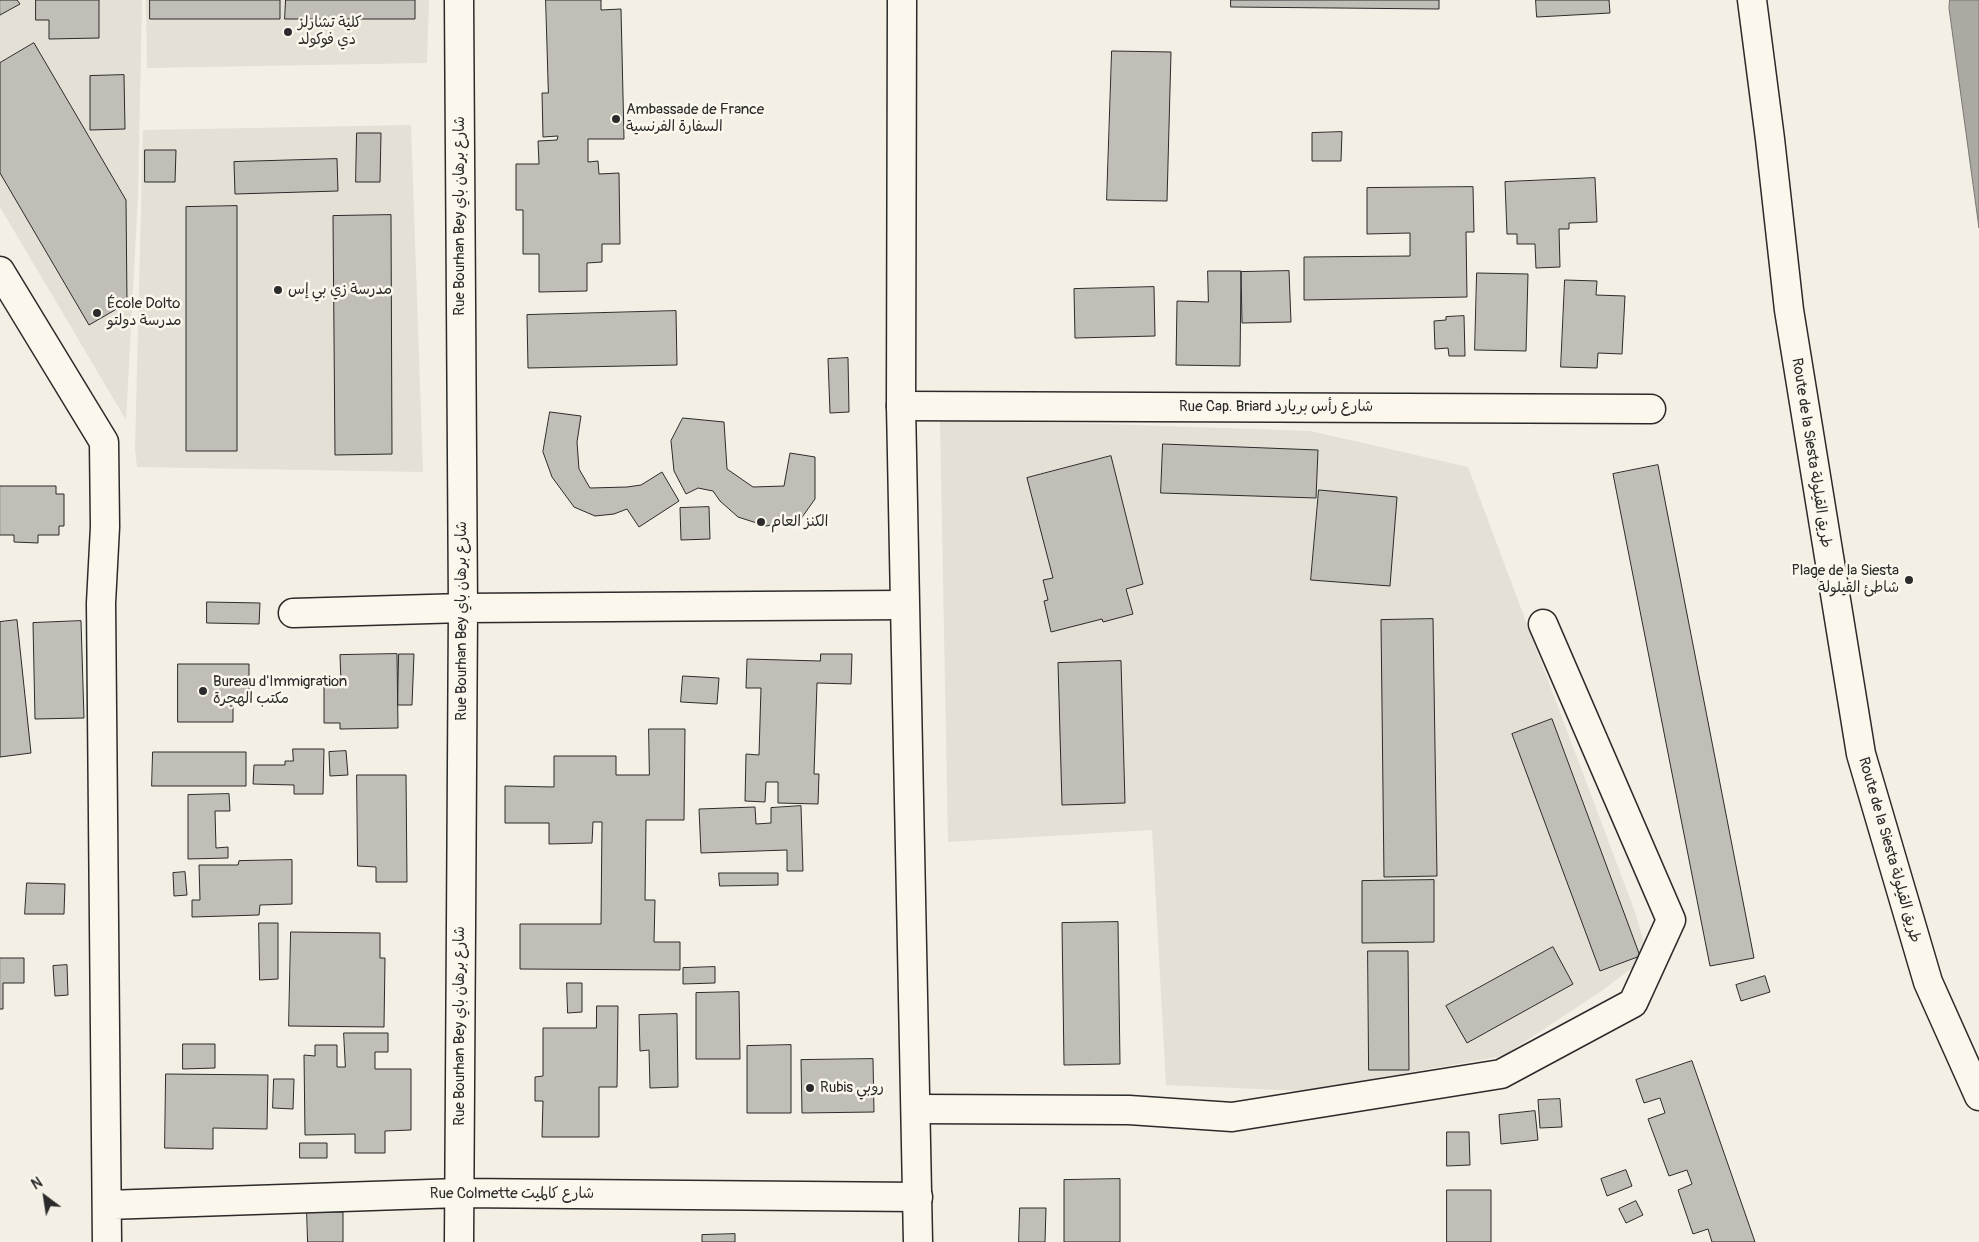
<!DOCTYPE html>
<meta charset="utf-8">
<style>
body{margin:0}
#map{position:relative;width:1979px;height:1242px;overflow:hidden;background:#f3efe4;font-family:Pangolin,sans-serif}
canvas{display:block}
.north{position:absolute;left:20px;top:1172px;width:50px;height:50px;-webkit-text-stroke:4px #fbf7ec;paint-order:stroke;rotate:329deg;font-size:14px;font-weight:700;line-height:20px;text-align:center;color:#2b2b2b}
.north::after{content:'';display:block;margin:auto;width:18px;height:22px;background:#2b2b2b;clip-path:polygon(50% 0,100% 100%,50% 72%,0 100%)}
</style>
<div id="map">
<canvas width="1979" height="1242"></canvas>
<div class="north">N</div>
</div>
<script>
const ctx = document.querySelector('canvas').getContext('2d');
ctx.lineJoin = 'round';
function paint(path, color) {
  ctx.fillStyle = color;
  ctx.fill(path, 'evenodd');
}
function trace(path, color, width, dash) {
  ctx.strokeStyle = color;
  ctx.lineWidth = width;
  ctx.lineCap = dash ? 'butt' : 'round';
  ctx.setLineDash(dash || []);
  ctx.stroke(path);
}
function write(font, color, halo, rows, align = 'center') {
  ctx.font = font + ' Pangolin,"Playpen Sans Arabic",sans-serif';
  ctx.lineWidth = 5;
  ctx.setLineDash([]);
  ctx.textBaseline = 'middle';
  ctx.strokeStyle = halo;
  ctx.fillStyle = color;
  for (const [text, x, y, turn = 0] of rows) {
    ctx.save();
    ctx.translate(x, y);
    ctx.rotate((+turn || 0) * Math.PI / 180);
    ctx.textAlign = isNaN(turn) ? turn : align;
    if (halo) ctx.strokeText(text, 0, 0);
    ctx.fillText(text, 0, 0);
    ctx.restore();
  }
}
const built = new Path2D(`
 M 0,0 L 142,0 L 138,196 L 126,420 L 0,207 Z
 M 146,0 L 429,0 L 427,63 L 147,68 Z
 M 411,125 L 423,472 L 137,467 L 135,449 L 143,130 Z
 M 940,421 L 1105,424 L 1311,431 L 1468,467 L 1635,912 L 1648,956 L 1603,990 L 1503,1056 L 1304,1091 L 1166,1085 L 1152,830 L 948,842 Z`);
const water = new Path2D(`
 M 1950,0 L 1979,0 L 1979,228 L 1949,8 Z`);
const building = new Path2D(`
 M 0,0 L 17,0 L 20,4 L 0,15 Z
 M 36,0 L 99,0 L 99,38 L 49,39 L 49,20 L 36,20 Z
 M 150,0 L 280,0 L 280,19 L 150,19 Z
 M 286,0 L 415,0 L 415,19 L 285,19 Z
 M 546,0 L 601,0 L 601,10 L 621,9 L 624,139 L 588,139 L 588,162 L 598,161 L 599,174 L 619,173 L 620,244 L 602,244 L 602,262 L 587,263 L 587,291 L 539,292 L 539,254 L 523,254 L 523,210 L 516,210 L 516,164 L 539,164 L 538,141 L 557,140 L 558,136 L 543,137 L 542,93 L 548,93 Z
 M 1231,0 L 1439,0 L 1439,9 L 1231,7 Z
 M 1536,0 L 1609,0 L 1610,13 L 1537,17 Z
 M 34,43 L 126,200 L 127,303 L 89,325 L 0,173 L 0,63 Z
 M 1112,51 L 1171,52 L 1167,201 L 1107,200 Z
 M 124,75 L 125,129 L 90,130 L 90,76 Z
 M 1342,132 L 1341,161 L 1312,161 L 1312,133 Z
 M 357,133 L 381,133 L 380,182 L 356,182 Z
 M 145,150 L 176,150 L 175,182 L 145,182 Z
 M 337,159 L 338,191 L 235,194 L 234,162 Z
 M 1595,178 L 1597,222 L 1569,223 L 1569,229 L 1559,229 L 1560,267 L 1536,268 L 1535,244 L 1517,244 L 1517,234 L 1507,234 L 1505,182 Z
 M 1473,187 L 1474,232 L 1466,232 L 1467,297 L 1304,300 L 1304,257 L 1410,256 L 1410,233 L 1367,234 L 1367,188 Z
 M 237,206 L 237,451 L 186,451 L 186,207 Z
 M 391,215 L 392,454 L 335,455 L 333,216 Z
 M 1208,271 L 1241,271 L 1240,366 L 1176,365 L 1177,301 L 1208,302 Z
 M 1289,271 L 1291,322 L 1242,323 L 1241,272 Z
 M 1477,273 L 1528,274 L 1526,351 L 1475,350 Z
 M 1565,280 L 1597,281 L 1596,295 L 1625,296 L 1622,354 L 1598,353 L 1597,368 L 1561,367 Z
 M 1154,287 L 1155,336 L 1075,338 L 1074,289 Z
 M 676,311 L 677,365 L 528,368 L 527,315 Z
 M 1464,316 L 1465,356 L 1449,356 L 1448,348 L 1435,349 L 1434,321 L 1446,320 L 1446,317 Z
 M 848,358 L 849,412 L 830,413 L 828,359 Z
 M 550,412 L 581,416 L 577,442 L 579,469 L 590,488 L 627,487 L 641,485 L 662,472 L 679,501 L 639,527 L 627,509 L 614,514 L 595,516 L 574,507 L 552,477 L 543,452 Z
 M 683,418 L 724,422 L 727,469 L 753,487 L 784,486 L 790,453 L 815,457 L 815,499 L 800,520 L 766,526 L 738,517 L 720,501 L 713,491 L 698,488 L 686,494 L 674,471 L 671,441 Z
 M 1163,444 L 1318,450 L 1316,498 L 1161,493 Z
 M 1111,456 L 1143,584 L 1126,589 L 1133,614 L 1103,622 L 1102,619 L 1051,632 L 1044,601 L 1048,600 L 1043,580 L 1053,578 L 1027,478 Z
 M 1658,465 L 1754,958 L 1710,966 L 1613,474 Z
 M 0,486 L 56,486 L 56,494 L 64,494 L 64,526 L 59,526 L 59,535 L 38,535 L 38,543 L 14,542 L 14,535 L 0,535 Z
 M 1319,490 L 1397,497 L 1390,586 L 1311,580 Z
 M 709,507 L 710,539 L 681,540 L 680,508 Z
 M 207,602 L 260,603 L 259,624 L 207,623 Z
 M 1433,619 L 1437,876 L 1384,877 L 1381,620 Z
 M 17,620 L 31,753 L 0,757 L 0,622 Z
 M 81,621 L 84,718 L 35,719 L 33,623 Z
 M 397,654 L 398,728 L 340,729 L 340,723 L 324,723 L 324,683 L 341,683 L 340,655 Z
 M 399,654 L 414,654 L 412,705 L 398,705 Z
 M 821,654 L 852,654 L 851,684 L 817,683 L 814,774 L 819,774 L 818,804 L 778,803 L 778,782 L 766,782 L 765,802 L 745,801 L 746,754 L 759,755 L 761,688 L 746,688 L 747,659 L 820,661 Z
 M 1121,661 L 1125,803 L 1062,805 L 1058,663 Z
 M 178,664 L 249,664 L 249,703 L 233,703 L 233,722 L 178,722 Z
 M 683,676 L 719,678 L 717,704 L 681,702 Z
 M 1552,719 L 1640,956 L 1600,971 L 1512,734 Z
 M 649,729 L 685,729 L 684,820 L 646,820 L 645,900 L 655,900 L 654,942 L 680,942 L 680,970 L 520,969 L 520,924 L 601,924 L 602,822 L 593,822 L 592,843 L 549,844 L 549,823 L 505,823 L 505,786 L 554,787 L 554,756 L 616,756 L 616,775 L 649,775 Z
 M 293,749 L 324,749 L 323,794 L 294,794 L 294,785 L 253,784 L 254,765 L 285,765 L 285,761 L 293,761 Z
 M 346,751 L 348,775 L 330,776 L 329,752 Z
 M 153,752 L 246,752 L 246,786 L 152,786 Z
 M 357,775 L 406,775 L 407,882 L 376,882 L 376,867 L 358,866 Z
 M 229,794 L 230,811 L 215,811 L 216,848 L 228,847 L 228,858 L 188,859 L 188,795 Z
 M 801,806 L 803,871 L 787,871 L 787,850 L 701,853 L 699,809 L 755,807 L 756,824 L 771,823 L 771,808 Z
 M 292,860 L 292,904 L 260,905 L 259,915 L 192,917 L 192,900 L 200,900 L 199,865 L 238,865 L 239,861 Z
 M 185,872 L 187,895 L 174,896 L 173,873 Z
 M 719,873 L 778,873 L 778,885 L 720,886 Z
 M 1434,880 L 1434,942 L 1362,943 L 1362,881 Z
 M 27,883 L 65,884 L 64,914 L 25,914 Z
 M 1118,922 L 1120,1064 L 1064,1065 L 1062,923 Z
 M 259,923 L 278,923 L 278,979 L 260,980 Z
 M 291,932 L 380,933 L 380,958 L 385,958 L 384,1027 L 289,1026 Z
 M 1553,947 L 1573,984 L 1467,1043 L 1446,1006 Z
 M 1368,951 L 1408,951 L 1409,1070 L 1369,1070 Z
 M 0,958 L 24,958 L 24,983 L 3,983 L 3,1009 L 0,1009 Z
 M 67,965 L 68,995 L 55,996 L 53,966 Z
 M 715,967 L 715,983 L 683,984 L 683,968 Z
 M 1765,976 L 1770,992 L 1741,1001 L 1736,985 Z
 M 567,983 L 582,983 L 582,1012 L 568,1013 Z
 M 739,992 L 740,1059 L 696,1059 L 696,993 Z
 M 597,1006 L 618,1006 L 617,1087 L 599,1087 L 599,1137 L 542,1137 L 543,1101 L 535,1101 L 535,1077 L 543,1076 L 543,1028 L 596,1028 Z
 M 677,1014 L 678,1087 L 650,1088 L 649,1050 L 640,1051 L 639,1015 Z
 M 344,1033 L 388,1033 L 388,1052 L 375,1052 L 375,1069 L 411,1069 L 411,1130 L 385,1131 L 385,1153 L 355,1153 L 355,1134 L 305,1135 L 304,1055 L 315,1056 L 315,1045 L 337,1045 L 337,1067 L 345,1067 Z
 M 183,1044 L 215,1044 L 215,1068 L 183,1069 Z
 M 791,1045 L 791,1113 L 747,1113 L 747,1046 Z
 M 873,1059 L 874,1112 L 802,1113 L 801,1060 Z
 M 1692,1061 L 1755,1242 L 1712,1242 L 1708,1229 L 1693,1234 L 1678,1190 L 1692,1184 L 1687,1170 L 1669,1176 L 1648,1119 L 1665,1113 L 1660,1098 L 1644,1103 L 1636,1080 Z
 M 166,1074 L 268,1075 L 267,1129 L 213,1128 L 213,1149 L 165,1148 Z
 M 274,1079 L 294,1079 L 293,1109 L 273,1108 Z
 M 1560,1099 L 1562,1127 L 1540,1128 L 1538,1100 Z
 M 1535,1111 L 1538,1140 L 1501,1144 L 1499,1115 Z
 M 1447,1132 L 1469,1132 L 1470,1165 L 1447,1166 Z
 M 300,1143 L 327,1143 L 327,1158 L 300,1158 Z
 M 1626,1170 L 1632,1186 L 1607,1196 L 1601,1179 Z
 M 1120,1179 L 1120,1242 L 1064,1242 L 1064,1180 Z
 M 1447,1190 L 1491,1190 L 1491,1242 L 1447,1242 Z
 M 1636,1201 L 1643,1215 L 1626,1223 L 1619,1209 Z
 M 1020,1208 L 1046,1208 L 1045,1242 L 1019,1242 Z
 M 307,1212 L 343,1212 L 343,1242 L 308,1242 Z
 M 735,1234 L 735,1242 L 702,1242 L 702,1235 Z`);
const minor = new Path2D(`
 M 459,0 L 463,608 L 459,1242
 M 0,271 L 104,442 L 105,527 L 101,603 L 107,1242
 M 901,406 L 1651,409
 M 293,613 L 463,608 L 904,605
 M 916,1109 L 1129,1110 L 1232,1117 L 1501,1074 L 1633,1003 L 1671,920 L 1543,624
 M 107,1205 L 459,1193 L 918,1197`);
const major = new Path2D(`
 M 902,0 L 901,406 L 918,1242
 M 1752,0 L 1770,139 L 1789,310 L 1861,754 L 1928,982 L 1979,1096`);
const markers = [
 [288,32,5,"#2b2b2b"],
 [616,119,5,"#2b2b2b"],
 [278,290,5,"#2b2b2b"],
 [97,313,5,"#2b2b2b"],
 [761,522,5,"#2b2b2b"],
 [1909,580,5,"#2b2b2b"],
 [203,691,5,"#2b2b2b"],
 [810,1088,5,"#2b2b2b"]
];
const poiNames = [
 ["كلية تشارلز",298,23],
 ["دي فوكولد",298,40],
 ["Ambassade de France",626,110],
 ["السفارة الفرنسية",626,127],
 ["مدرسة زي بي إس",288,290],
 ["École Dolto",107,304],
 ["مدرسة دولتو",107,321],
 ["الكنز العام",771,522],
 ["Plage de la Siesta",1899,571,"right"],
 ["شاطئ القيلولة",1899,588,"right"],
 ["Bureau d'Immigration",213,682],
 ["مكتب الهجرة",213,699],
 ["Rubis روبي",820,1088]
];
const streetNames = [
 ["Rue Bourhan Bey شارع برهان باي",460,216,-90],
 ["Rue Cap. Briard شارع رأس بريارد",1276,407],
 ["Route de la Siesta طريق القيلولة",1811,453,81],
 ["Rue Bourhan Bey شارع برهان باي",462,621,-90],
 ["Route de la Siesta طريق القيلولة",1889,850,74],
 ["Rue Bourhan Bey شارع برهان باي",460,1026,-90],
 ["Rue Colmette شارع كالميت",512,1194]
];
paint(built, '#e4e0d6');
paint(water, '#aca9a2');
trace(water, '#787772', 1);
paint(building, '#c0beb6');
trace(building, '#2b2b2b', 1);
trace(minor, '#2b2b2b', 31);
trace(major, '#2b2b2b', 31);
trace(minor, '#fbf7ec', 28);
trace(major, '#fbf7ec', 28);
for (const [x, y, r, color] of markers) {
  const dot = new Path2D();
  dot.arc(x, y, r, 0, 2 * Math.PI);
  ctx.fillStyle = color;
  ctx.fill(dot);
  trace(dot, '#fbf7ec', 2);
}
write('15px', '#2b2b2b', '#fbf7ec', poiNames, 'left');
write('15px', '#2b2b2b', '#fbf7ec', streetNames);
</script>
